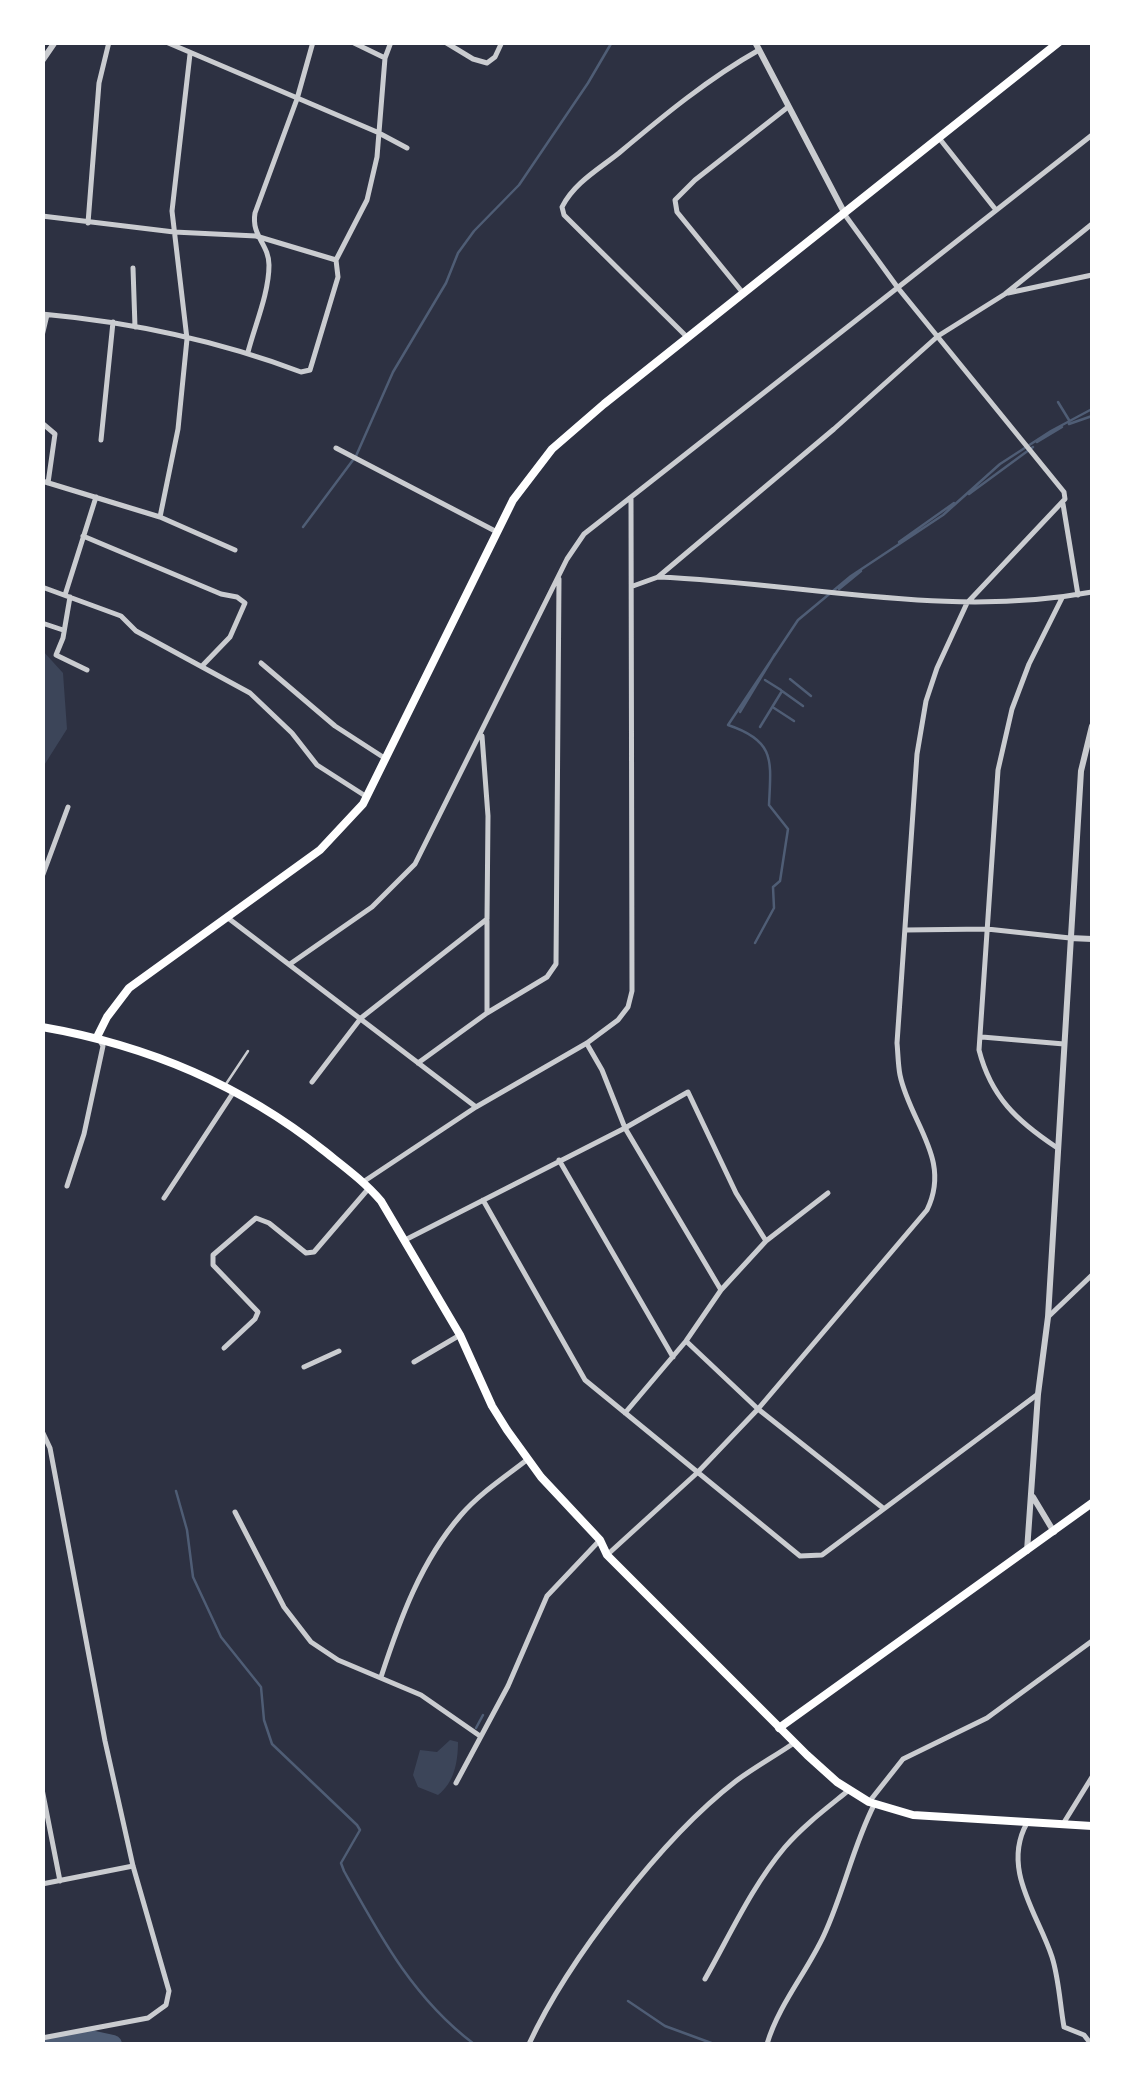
<!DOCTYPE html>
<style>
body{margin:0}
#map{position:relative;width:1135px;height:2087px;overflow:hidden;background:#2d3142;font-family:"PT Sans",sans-serif}
canvas{display:block}
.frame{position:absolute;inset:0;border:45px solid #fff;pointer-events:none}
</style>
<div id="map">
<canvas width="1135" height="2087"></canvas>
<div class="frame"></div>
</div>
<script>
const ctx = document.querySelector('canvas').getContext('2d');
ctx.lineJoin = 'round';
function paint(path, color) {
  ctx.fillStyle = color;
  ctx.fill(path, 'evenodd');
}
function trace(path, color, width, dash) {
  ctx.strokeStyle = color;
  ctx.lineWidth = width;
  ctx.lineCap = dash ? 'butt' : 'round';
  ctx.setLineDash(dash || []);
  ctx.stroke(path);
}
const green = new Path2D(`
 M 43,651 L 63,673 L 67,729 L 43,767 Z
 M 450,1740 L 458,1742 C 458,1762 454,1783 438,1795 L 418,1787 L 413,1775 L 420,1750 L 437,1752 Z`);
const stream = new Path2D(`
 M 1058,402 L 1069,420
 M 1069,424 L 1092,416
 M 1037,442 L 1062,427
 M 969,494 L 1033,447
 M 303,527 L 356,456 L 393,372 L 446,283 L 458,253 L 474,231 L 519,185 L 588,83 L 612,42
 M 899,542 L 954,503
 M 839,589 L 861,571
 M 790,679 L 811,696
 M 765,680 L 781,690
 M 774,708 L 794,721
 M 740,712 L 775,654
 M 760,727 L 782,691 L 803,706
 M 755,943 L 774,908 L 773,887 L 780,881 L 788,829 L 769,805 C 771,761 776,741 728,725 L 798,620 L 851,576 L 943,515 L 1000,464 L 1051,431 L 1092,409
 M 176,1491 L 187,1530 L 193,1577 L 221,1637 L 261,1687 L 264,1720 L 272,1744 L 357,1825 L 360,1830 L 341,1863 L 344,1871 C 380,1936 413,1998 474,2044
 M 476,1728 L 483,1715
 M 628,2001 L 665,2026 L 714,2044`);
const river = new Path2D(`
 M 52,2044 L 90,2039 L 113,2044`);
const service = new Path2D(`
 M 226,1084 L 248,1051`);
const minor = new Path2D(`
 M 166,42 L 377,132 L 407,148
 M 352,42 L 385,58
 M 445,42 L 473,59 L 487,63 L 495,57 L 502,42
 M 939,138 L 996,210
 M 42,216 L 174,232 L 256,236 L 336,260
 M 88,223 L 99,83 L 109,42
 M 133,268 L 135,327
 M 743,293 L 677,212 L 675,200 L 695,180 L 788,107
 M 1008,293 L 1092,275
 M 42,314 C 130,322 219,341 301,372 L 310,370 L 338,277 L 336,260 L 367,200 L 377,157 L 385,58 L 391,42
 M 42,336 L 47,315
 M 687,337 L 564,215 L 562,207 C 574,183 599,169 619,153 C 663,116 709,78 759,50
 M 248,352 C 255,325 269,293 269,265 C 269,244 251,236 255,213 L 297,99 L 313,42
 M 42,423 L 55,434 L 48,483
 M 101,440 L 113,322
 M 336,448 L 497,532
 M 42,481 L 160,517 L 235,550
 M 1063,504 L 1078,595
 M 160,517 L 178,429 L 187,339 L 172,211 L 190,54
 M 83,536 L 221,594 L 237,597 L 245,603 L 230,637 L 203,665
 M 658,577 C 803,583 947,619 1092,592
 M 633,586 L 658,577 L 834,429 L 938,336 L 1005,294 L 1092,224
 M 42,587 L 121,616 L 136,631 L 250,693 L 292,733 L 317,765 L 367,797
 M 65,595 L 96,497
 M 70,597 L 63,638 L 56,655 L 87,670
 M 42,623 L 63,630
 M 261,663 L 335,726 L 386,759
 M 42,877 L 68,807
 M 228,918 L 476,1107
 M 487,921 L 487,1013
 M 906,930 L 987,929 L 1070,938
 M 290,964 L 372,907 L 415,864 L 567,559 L 584,534 L 1092,135
 M 982,1037 L 1064,1044
 M 587,1044 L 602,1070 L 625,1128 L 721,1290 L 686,1341 L 625,1413
 M 418,1063 L 487,1013 L 547,977 L 556,964 L 559,579
 M 312,1082 L 361,1018 L 487,919 L 488,816 L 482,736
 M 1056,1147 C 1017,1121 991,1097 979,1050 L 998,770 L 1012,709 L 1029,664 L 1062,598
 M 559,1160 L 673,1357
 M 363,1182 L 476,1107 L 587,1043 L 618,1020 L 628,1007 L 632,991 L 631,499
 M 67,1186 L 84,1134 L 103,1046 L 99,1039
 M 164,1198 L 233,1093
 M 483,1200 L 585,1380 L 800,1556 L 822,1555 L 1038,1394
 M 405,1240 L 625,1128 L 688,1092 L 736,1193 L 766,1241
 M 721,1290 L 766,1241 L 828,1193
 M 1048,1317 L 1092,1275
 M 686,1341 L 758,1409 L 883,1508
 M 224,1348 L 255,1319 L 258,1312 L 213,1265 L 213,1255 L 256,1218 L 269,1223 L 306,1253 L 314,1252 L 369,1188
 M 414,1362 L 460,1335
 M 304,1367 L 339,1351
 M 42,1431 L 50,1448 L 105,1741 L 133,1866 L 169,1991 L 166,2005 L 148,2018 L 42,2038
 M 235,1512 L 284,1607 L 311,1642 L 338,1660 L 421,1695 L 480,1736
 M 607,1555 L 697,1473 L 758,1409 L 927,1210 C 952,1159 910,1123 900,1075 C 898,1065 898,1053 897,1043 L 917,754 L 926,701 L 937,668 L 967,603 L 1065,499 L 1064,492 L 898,288 L 845,215
 M 381,1677 C 400,1619 421,1561 461,1515 C 480,1493 505,1477 528,1459
 M 456,1783 L 508,1686 L 547,1596 L 600,1540
 M 42,1789 L 60,1881
 M 869,1802 L 903,1759 L 987,1718 L 1092,1641
 M 1027,1823 C 1001,1869 1038,1914 1052,1957 C 1059,1979 1060,2005 1064,2027 L 1084,2035 L 1091,2044
 M 1063,1824 L 1092,1777
 M 42,1884 L 133,1866
 M 705,1979 C 730,1935 752,1886 785,1847 C 804,1825 827,1808 849,1790
 M 529,2044 C 568,1960 662,1838 736,1781 C 755,1767 775,1756 794,1743
 M 767,2044 C 779,2004 807,1972 824,1935 C 844,1892 853,1846 874,1805`);
const tertiary = new Path2D(`
 M 755,42 L 845,214
 M 42,61 L 55,42
 M 1070,938 L 1092,939
 M 1033,1497 L 1054,1532
 M 1027,1551 L 1038,1394 L 1048,1317 L 1081,771 L 1092,726`);
const secondary = new Path2D(`
 M 97,1037 L 107,1017 L 129,988 L 320,850 L 363,804 L 513,500 L 552,449 L 604,404 L 1059,42
 M 779,1728 L 1092,1503`);
const primary = new Path2D(`
 M 42,1027 C 146,1045 240,1084 323,1150 C 343,1166 364,1181 381,1201 L 460,1335 L 492,1406 L 507,1430 L 541,1477 L 600,1540 L 607,1555 L 807,1755 L 837,1782 L 869,1802 L 913,1815 L 1092,1826`);
paint(green, '#3c4559');
trace(stream, '#4f5d75', 2.5);
trace(river, '#4f5d75', 18);
trace(service, '#caccd0', 2.5);
trace(minor, '#caccd0', 5);
trace(tertiary, '#caccd0', 6);
trace(secondary, '#fff', 8);
trace(primary, '#fff', 8);
</script>
